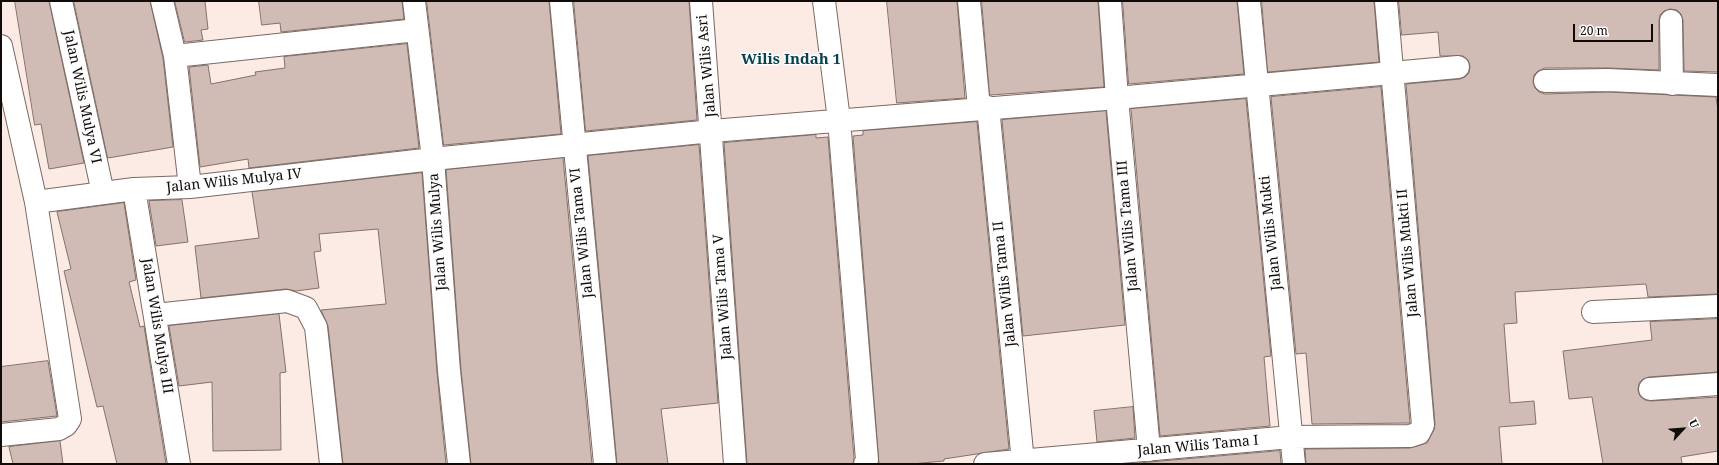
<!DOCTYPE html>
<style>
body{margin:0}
#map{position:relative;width:1719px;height:465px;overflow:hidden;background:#fcebe5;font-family:"Noto Serif",serif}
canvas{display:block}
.frame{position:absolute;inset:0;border:2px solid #100a08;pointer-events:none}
.north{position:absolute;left:1663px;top:409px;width:40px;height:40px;-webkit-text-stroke:3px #fcfcfc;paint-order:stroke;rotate:64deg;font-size:11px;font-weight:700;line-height:16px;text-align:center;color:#100a08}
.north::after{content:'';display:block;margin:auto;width:14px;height:18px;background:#100a08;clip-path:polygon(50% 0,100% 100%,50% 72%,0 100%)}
.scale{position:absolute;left:1573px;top:24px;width:80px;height:18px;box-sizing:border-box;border:2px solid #100a08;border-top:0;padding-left:5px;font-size:12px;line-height:14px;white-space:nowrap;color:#100a08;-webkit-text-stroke:3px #fcfcfc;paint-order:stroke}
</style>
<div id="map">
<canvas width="1719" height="465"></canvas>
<div class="frame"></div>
<div class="north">U</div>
<div class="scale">20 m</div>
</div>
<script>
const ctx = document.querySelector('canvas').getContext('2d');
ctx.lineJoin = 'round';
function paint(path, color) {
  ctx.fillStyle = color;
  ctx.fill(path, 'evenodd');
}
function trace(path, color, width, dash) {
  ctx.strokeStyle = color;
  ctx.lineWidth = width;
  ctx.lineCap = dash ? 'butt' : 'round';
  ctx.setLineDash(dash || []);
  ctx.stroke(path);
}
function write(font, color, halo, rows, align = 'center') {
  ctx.font = font + ' "Noto Serif",serif';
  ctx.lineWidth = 3;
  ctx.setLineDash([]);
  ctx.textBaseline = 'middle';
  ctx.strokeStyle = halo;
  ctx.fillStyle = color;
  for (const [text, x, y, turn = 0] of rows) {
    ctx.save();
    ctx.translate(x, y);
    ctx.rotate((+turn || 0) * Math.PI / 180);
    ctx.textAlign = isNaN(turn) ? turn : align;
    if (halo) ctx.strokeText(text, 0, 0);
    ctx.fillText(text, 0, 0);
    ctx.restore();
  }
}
const building = new Path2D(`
 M 15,1 L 49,1 L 84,163 L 49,169 L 41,124 L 35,125 Z
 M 74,1 L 150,1 L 163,58 L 173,147 L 108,158 Z
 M 175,1 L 205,1 L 208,29 L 201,30 L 203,40 L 185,42 Z
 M 259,1 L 402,1 L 404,19 L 281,32 L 280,23 L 262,25 Z
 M 427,1 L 549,1 L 561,134 L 444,145 Z
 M 574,1 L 689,1 L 697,120 L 586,131 Z
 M 887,1 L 957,1 L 965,98 L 897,103 Z
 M 982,1 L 1098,1 L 1104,87 L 990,95 Z
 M 1123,1 L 1237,1 L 1244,74 L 1129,84 Z
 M 1262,1 L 1374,1 L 1379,62 L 1268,72 Z
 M 1399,1 L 1718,1 L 1718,72 L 1684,71 L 1683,20 L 1681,14 L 1677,10 L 1670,9 L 1664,11 L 1660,15 L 1659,21 L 1659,70 L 1608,68 L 1545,68 L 1538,71 L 1534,75 L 1533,82 L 1535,88 L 1539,92 L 1545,94 L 1608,92 L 1716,97 L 1718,110 L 1718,294 L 1648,297 L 1646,284 L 1515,292 L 1517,323 L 1504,324 L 1510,403 L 1534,401 L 1536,424 L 1499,427 L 1502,464 L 1306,464 L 1305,449 L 1410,448 L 1427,443 L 1434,430 L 1435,424 L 1406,84 L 1460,79 L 1465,77 L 1469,73 L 1470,66 L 1468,60 L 1463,56 L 1440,56 L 1438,32 L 1402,35 Z
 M 407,44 L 419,148 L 249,168 L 248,159 L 200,167 L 189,67 L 208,65 L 211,84 L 256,75 L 255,72 L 285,68 L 284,57 Z
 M 1381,87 L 1410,423 L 1312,424 L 1306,353 L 1296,354 L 1271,97 Z
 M 1246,99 L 1271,356 L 1264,357 L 1270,426 L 1160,436 L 1131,109 Z
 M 1106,111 L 1125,325 L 1023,336 L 1002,120 Z
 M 977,122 L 1009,449 L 944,459 L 944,461 L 911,464 L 879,464 L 853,136 L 863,135 L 863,131 Z
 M 816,135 L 816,138 L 828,137 L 854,458 L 853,464 L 747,464 L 724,143 Z
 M 699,145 L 718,403 L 661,409 L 668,464 L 617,464 L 588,156 Z
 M 563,158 L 592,464 L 471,464 L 461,370 L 446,170 Z
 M 422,173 L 437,372 L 446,464 L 343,464 L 328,326 L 321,310 L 386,304 L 378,229 L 319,234 L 321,251 L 314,252 L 319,288 L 296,291 L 286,289 L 201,298 L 195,246 L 259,238 L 252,192 Z
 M 182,200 L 188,242 L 156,246 L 149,201 Z
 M 124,203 L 136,280 L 129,282 L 140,327 L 144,326 L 166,464 L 117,464 L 103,406 L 97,407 L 64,271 L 71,269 L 57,212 Z
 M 279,314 L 286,372 L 280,373 L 281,450 L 213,451 L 212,382 L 179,386 L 169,326 Z
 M 1718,319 L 1718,372 L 1649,377 L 1643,379 L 1639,383 L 1638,390 L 1640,396 L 1645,400 L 1651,401 L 1718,397 L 1718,451 L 1681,457 L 1682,464 L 1603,464 L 1592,397 L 1569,399 L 1563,351 L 1652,340 L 1650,322 Z
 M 48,361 L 57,416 L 1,422 L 1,367 Z
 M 1133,407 L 1135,438 L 1097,442 L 1094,411 Z
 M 60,441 L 63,464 L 13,464 L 9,447 Z
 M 1280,451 L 1281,464 L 1127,464 L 1150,462 Z`);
const minor = new Path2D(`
 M 61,1 L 103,193
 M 162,1 L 175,56 L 190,187
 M 414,1 L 433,159 L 449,371 L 459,464
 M 561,1 L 605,464
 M 701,1 L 735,464
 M 824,1 L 839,120 L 867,460 L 865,464
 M 969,1 L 979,108
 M 1110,1 L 1117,98 L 1149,450
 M 1249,1 L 1294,464
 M 1671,21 L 1672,84
 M 1,46 L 36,202 L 70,419 L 66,425 L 59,429 L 1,435
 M 175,56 L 417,30
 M 1545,81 L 1608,80 L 1718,85
 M 988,107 L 1023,462
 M 134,189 L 179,464
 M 36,202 L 134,189 L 190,187 L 433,159 L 712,131 L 1117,98 L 1458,67
 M 1593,312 L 1718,306
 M 155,315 L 287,301 L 306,308 L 316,327 L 331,464
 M 1650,389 L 1718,384
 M 985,464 L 1291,437 L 1410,436 L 1419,433 L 1423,425 L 1386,1`);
const streetNames = [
 ["Jalan Wilis Asri",707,66,-95],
 ["Jalan Wilis Mulya VI",82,97,78],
 ["Jalan Wilis Mulya IV",234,181,-6],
 ["Jalan Wilis Tama III",1128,226,-95],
 ["Jalan Wilis Mulya",438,232,-94],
 ["Jalan Wilis Tama VI",582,233,-96],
 ["Jalan Wilis Mukti",1271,233,-96],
 ["Jalan Wilis Mukti II",1408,253,-95],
 ["Jalan Wilis Tama II",1005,284,-96],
 ["Jalan Wilis Tama V",723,297,-94],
 ["Jalan Wilis Mulya III",157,326,81],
 ["Jalan Wilis Tama I",1198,446,-5]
];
const neighbourhoodNames = [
 ["Wilis Indah 1",791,60]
];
paint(building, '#d0bbb5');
trace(building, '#84716b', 1);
trace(minor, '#7b6963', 24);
trace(minor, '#fff', 22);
write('14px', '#100a08', '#fcfcfc', streetNames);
write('bold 15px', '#05414f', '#fcfcfc', neighbourhoodNames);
</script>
